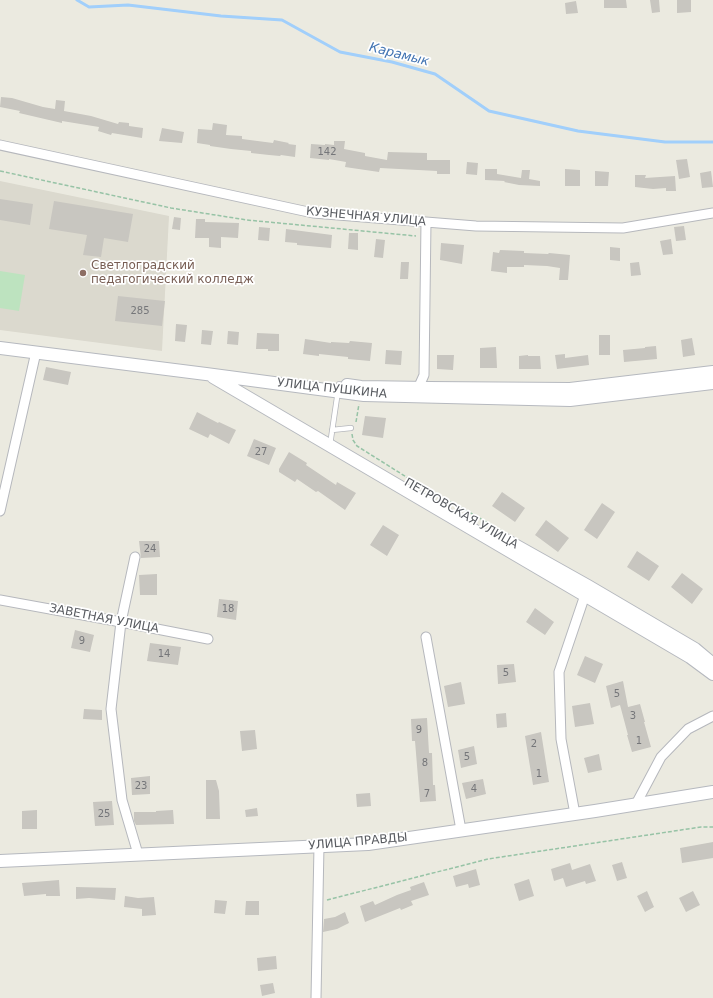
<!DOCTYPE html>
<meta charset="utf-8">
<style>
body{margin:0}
canvas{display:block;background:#ebeae0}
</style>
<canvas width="713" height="998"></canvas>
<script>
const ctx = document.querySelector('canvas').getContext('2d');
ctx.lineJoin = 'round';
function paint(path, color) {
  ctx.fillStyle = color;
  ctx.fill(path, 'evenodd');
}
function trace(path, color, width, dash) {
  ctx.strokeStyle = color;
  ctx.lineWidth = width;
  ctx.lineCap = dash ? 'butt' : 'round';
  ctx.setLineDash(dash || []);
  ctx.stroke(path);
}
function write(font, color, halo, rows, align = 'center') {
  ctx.font = font + ' "DejaVu Sans",sans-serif';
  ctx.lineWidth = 3.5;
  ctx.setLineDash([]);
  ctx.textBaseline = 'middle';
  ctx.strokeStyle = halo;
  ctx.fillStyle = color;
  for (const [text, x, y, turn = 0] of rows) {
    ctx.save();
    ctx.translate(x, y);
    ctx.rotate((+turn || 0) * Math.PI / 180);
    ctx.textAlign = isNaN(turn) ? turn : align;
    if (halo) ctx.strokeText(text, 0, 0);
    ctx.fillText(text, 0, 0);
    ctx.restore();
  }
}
const education = new Path2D(`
 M 0,181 L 169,216 L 162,351 L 0,330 Z`);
const green = new Path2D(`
 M 0,271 L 25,275 L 19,311 L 0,308 Z`);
const stream = new Path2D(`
 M 77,0 L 89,7 L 128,5 L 221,16 L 282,20 L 340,52 L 392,62 L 435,74 L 489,111 L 578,131 L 665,142 L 713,142`);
const building = new Path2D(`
 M 604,0 L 626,0 L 627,8 L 604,8 Z
 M 650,0 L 659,0 L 660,12 L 652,13 Z
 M 677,0 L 691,0 L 691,12 L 677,13 Z
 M 576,1 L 578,13 L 566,14 L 565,3 Z
 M 1,97 L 12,98 L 43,107 L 55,109 L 56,100 L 65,101 L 64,111 L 91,116 L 118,124 L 119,122 L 129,123 L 129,126 L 143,128 L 142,138 L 112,133 L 111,135 L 98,131 L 99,127 L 62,121 L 62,123 L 19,113 L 20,111 L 0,107 Z
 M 213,123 L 227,125 L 226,135 L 242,136 L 242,139 L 273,143 L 274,140 L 289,143 L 288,144 L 296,145 L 295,157 L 281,155 L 280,156 L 269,155 L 251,153 L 251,151 L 231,149 L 210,146 L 210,145 L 197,143 L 198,129 L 212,130 Z
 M 162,128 L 184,132 L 182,143 L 159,141 Z
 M 334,141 L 345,141 L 344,149 L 365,153 L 365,156 L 387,160 L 388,152 L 427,153 L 427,160 L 450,160 L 450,174 L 437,174 L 437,171 L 380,168 L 379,172 L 345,167 L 346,162 L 329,159 L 329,160 L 310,158 L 311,144 L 325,145 L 325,144 L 334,145 Z
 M 687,159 L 690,177 L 679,179 L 676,160 Z
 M 467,162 L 478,163 L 477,175 L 466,174 Z
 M 485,169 L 497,169 L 497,174 L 521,178 L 522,170 L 530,170 L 529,179 L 540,181 L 540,186 L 519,185 L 504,182 L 505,181 L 485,180 Z
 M 565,169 L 580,170 L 580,186 L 565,186 Z
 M 595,171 L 609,172 L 608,186 L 595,186 Z
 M 711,171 L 713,187 L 702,188 L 700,173 Z
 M 635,175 L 646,175 L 645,178 L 675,176 L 676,191 L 666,191 L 666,188 L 653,189 L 635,187 Z
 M 0,199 L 33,204 L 30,225 L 0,220 Z
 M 54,201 L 133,214 L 128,242 L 104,238 L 101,257 L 83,255 L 87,235 L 49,229 Z
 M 174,217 L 181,218 L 180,230 L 172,229 Z
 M 196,219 L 205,219 L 205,222 L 239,223 L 238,238 L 221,237 L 221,248 L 209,247 L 209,238 L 195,238 Z
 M 684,226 L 686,240 L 676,241 L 674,227 Z
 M 259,227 L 270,228 L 269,241 L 258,240 Z
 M 286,229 L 332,235 L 331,248 L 297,245 L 297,243 L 285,242 Z
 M 349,233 L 358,233 L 358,250 L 348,249 Z
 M 376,239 L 385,240 L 383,258 L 374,257 Z
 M 671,239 L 673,254 L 663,255 L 660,241 Z
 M 441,243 L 464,245 L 462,264 L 440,260 Z
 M 610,247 L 620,248 L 620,261 L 610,260 Z
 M 500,250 L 524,251 L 524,253 L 548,254 L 549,253 L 570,255 L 568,280 L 559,280 L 560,268 L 547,266 L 524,265 L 524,267 L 507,267 L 507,273 L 491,271 L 493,252 L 499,253 Z
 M 401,262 L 409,262 L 408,279 L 400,279 Z
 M 639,262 L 641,275 L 631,276 L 630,263 Z
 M 118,296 L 165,301 L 162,326 L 115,321 Z
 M 176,324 L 187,325 L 185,342 L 175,341 Z
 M 202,330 L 213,331 L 211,345 L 201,344 Z
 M 228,331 L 239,332 L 238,345 L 227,344 Z
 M 257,333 L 279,334 L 279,351 L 268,351 L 268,349 L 256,349 Z
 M 599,335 L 610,335 L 610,355 L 599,355 Z
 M 692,338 L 695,355 L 683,357 L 681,340 Z
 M 305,339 L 331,343 L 331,342 L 349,343 L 350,341 L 372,343 L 370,361 L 348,359 L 348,357 L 319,354 L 319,356 L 303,354 Z
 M 656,346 L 657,359 L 624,362 L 623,350 L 645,348 L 645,347 Z
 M 496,347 L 497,368 L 480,368 L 480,348 Z
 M 386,350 L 402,351 L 401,365 L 385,364 Z
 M 565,354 L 565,358 L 588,355 L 589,365 L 557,369 L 555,355 Z
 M 437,355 L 454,355 L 453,370 L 437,369 Z
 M 528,355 L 528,356 L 540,356 L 541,369 L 519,369 L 519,356 Z
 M 46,367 L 71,372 L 68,385 L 43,380 Z
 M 197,412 L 218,423 L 219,422 L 236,430 L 229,444 L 210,434 L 208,438 L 189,429 Z
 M 365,416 L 386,418 L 383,438 L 362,435 Z
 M 254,439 L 276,448 L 269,465 L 247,456 Z
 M 289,452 L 307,463 L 306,465 L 336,485 L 337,482 L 356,493 L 345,510 L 318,491 L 316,492 L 297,479 L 295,482 L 279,472 L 279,469 Z
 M 502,492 L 525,508 L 515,522 L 492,506 Z
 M 602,503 L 615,512 L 597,539 L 584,530 Z
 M 546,520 L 569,538 L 558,552 L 535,535 Z
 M 383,525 L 399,535 L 387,556 L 370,545 Z
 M 139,541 L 159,541 L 160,557 L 141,558 Z
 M 637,551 L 659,566 L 649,581 L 627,567 Z
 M 682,573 L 703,589 L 692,604 L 671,587 Z
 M 157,574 L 157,595 L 140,595 L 139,575 Z
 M 219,599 L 238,601 L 236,620 L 217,617 Z
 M 535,608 L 554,622 L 545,635 L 526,622 Z
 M 75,630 L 94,635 L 90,652 L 71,648 Z
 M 150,643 L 181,647 L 178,665 L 147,661 Z
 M 585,656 L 603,664 L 595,683 L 577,675 Z
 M 514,664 L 516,682 L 498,684 L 497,665 Z
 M 623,681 L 628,707 L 640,704 L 645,722 L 644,722 L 651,747 L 632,752 L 627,735 L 628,735 L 620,705 L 611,708 L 606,686 Z
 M 461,682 L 465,704 L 448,707 L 444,686 Z
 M 590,703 L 594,724 L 575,727 L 572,706 Z
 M 84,709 L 102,710 L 102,720 L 83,719 Z
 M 506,713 L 507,727 L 497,728 L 496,714 Z
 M 427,718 L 429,753 L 432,753 L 433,785 L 435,785 L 436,801 L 420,802 L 415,741 L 412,741 L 411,719 Z
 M 255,730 L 257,749 L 242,751 L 240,731 Z
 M 541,732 L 549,782 L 533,785 L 525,736 Z
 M 474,746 L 477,764 L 461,768 L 458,750 Z
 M 599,754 L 602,770 L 588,773 L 584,758 Z
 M 150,776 L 150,794 L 132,795 L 131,778 Z
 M 483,779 L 486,794 L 466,799 L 462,783 Z
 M 206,780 L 216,780 L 219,791 L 220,819 L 206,819 Z
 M 370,793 L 371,806 L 357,807 L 356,794 Z
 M 112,801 L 114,825 L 95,826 L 93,802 Z
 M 257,808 L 258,816 L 246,817 L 245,810 Z
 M 37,810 L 37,829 L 22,829 L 22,811 Z
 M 173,810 L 174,824 L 136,825 L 134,821 L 134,812 L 156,812 L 156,811 Z
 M 713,842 L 713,858 L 682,863 L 680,848 Z
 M 622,862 L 627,878 L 617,881 L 612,865 Z
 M 570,863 L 572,870 L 590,864 L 596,881 L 586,884 L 585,881 L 566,887 L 563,878 L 554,881 L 551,869 Z
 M 476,869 L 480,885 L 469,888 L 468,884 L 456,887 L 453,876 Z
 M 529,879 L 534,896 L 519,901 L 514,884 Z
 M 59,880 L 60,896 L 46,896 L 46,894 L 24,896 L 22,883 Z
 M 424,882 L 429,895 L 411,901 L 413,905 L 401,910 L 400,908 L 365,922 L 360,906 L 373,901 L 375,905 L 397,895 L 411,890 L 410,887 Z
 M 76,887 L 116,888 L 115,900 L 89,898 L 76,899 Z
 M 647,891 L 654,907 L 645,912 L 637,896 Z
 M 693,891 L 700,905 L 686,912 L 679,898 Z
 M 125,896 L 138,898 L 154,897 L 156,915 L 142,916 L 142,909 L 124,907 Z
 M 215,900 L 227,901 L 225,914 L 214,913 Z
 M 246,901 L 259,901 L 259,915 L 245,915 Z
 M 345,912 L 349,923 L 337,929 L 323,932 L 324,919 L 335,917 Z
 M 276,956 L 277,969 L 258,971 L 257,958 Z
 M 273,983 L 275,993 L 262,996 L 260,985 Z`);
const path = new Path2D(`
 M 0,171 L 171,208 L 247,220 L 416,236
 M 356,422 L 359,404
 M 352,434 L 353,440 L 357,446 L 408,478
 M 422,486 L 501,530
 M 327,900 L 488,859 L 701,827 L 713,827`);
const lane = new Path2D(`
 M 332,430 L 351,428
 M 330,445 L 339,384`);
const street = new Path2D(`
 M 0,145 L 313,213 L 476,226 L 623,228 L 713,213
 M 416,393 L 424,375 L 426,222
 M 0,511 L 36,352
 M 135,557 L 121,622 L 111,709 L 122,800 L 138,854
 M 0,600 L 121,622 L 208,639
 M 426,637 L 461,830
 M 636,804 L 661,757 L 688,729 L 713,716
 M 575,814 L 561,739 L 559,672 L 585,595
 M 316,998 L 319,846`);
const secondary = new Path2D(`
 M 0,348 L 206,374 L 364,395 L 570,400 L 713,383
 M 213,377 L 690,657 L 713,674
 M 347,385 L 361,387 L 428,388 L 570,389 L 713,372
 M 506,540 L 588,586 L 695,649 L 713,664
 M 0,861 L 368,844 L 595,811 L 713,792`);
const markers = [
 [83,273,4,"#8d6e63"]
];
const numberNames = [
 ["142",327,152],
 ["285",140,311],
 ["27",261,452],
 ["24",150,549],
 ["18",228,609],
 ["9",82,641],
 ["14",164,654],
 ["5",506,673],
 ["5",617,694],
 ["3",633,716],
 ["9",419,730],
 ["1",639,741],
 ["2",534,744],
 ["5",467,757],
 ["8",425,763],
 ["1",539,774],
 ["23",141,786],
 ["4",474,789],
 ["7",427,794],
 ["25",104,814]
];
const streetNames = [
 ["КУЗНЕЧНАЯ УЛИЦА",366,217,5],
 ["УЛИЦА ПУШКИНА",332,389,6],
 ["ПЕТРОВСКАЯ УЛИЦА",461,514,30],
 ["ЗАВЕТНАЯ УЛИЦА",104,619,11],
 ["УЛИЦА ПРАВДЫ",358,842,-5]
];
const educationNames = [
 ["Светлоградский",91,266],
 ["педагогический колледж",91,280]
];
const waterNames = [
 ["Карамык",399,55,14]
];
paint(education, '#dbd9ce');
paint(green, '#bde3bf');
trace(stream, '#a1cffb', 3);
paint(building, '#c8c6c0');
trace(lane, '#b6b8bd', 6);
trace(street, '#b6b8bd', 11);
trace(secondary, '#b6b9bf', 14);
trace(path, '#97c3a6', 1.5, [4, 2]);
trace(lane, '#fff', 4.5);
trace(street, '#fff', 9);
trace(secondary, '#fff', 12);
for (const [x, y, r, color] of markers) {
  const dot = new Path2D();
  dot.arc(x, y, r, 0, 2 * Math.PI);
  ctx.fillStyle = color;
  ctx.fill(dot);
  trace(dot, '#fff', 1.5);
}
write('10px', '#757679', null, numberNames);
write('12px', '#595c61', '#fff', streetNames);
write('12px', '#785e54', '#fff', educationNames, 'left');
write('italic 13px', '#4274b3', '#fff', waterNames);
</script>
